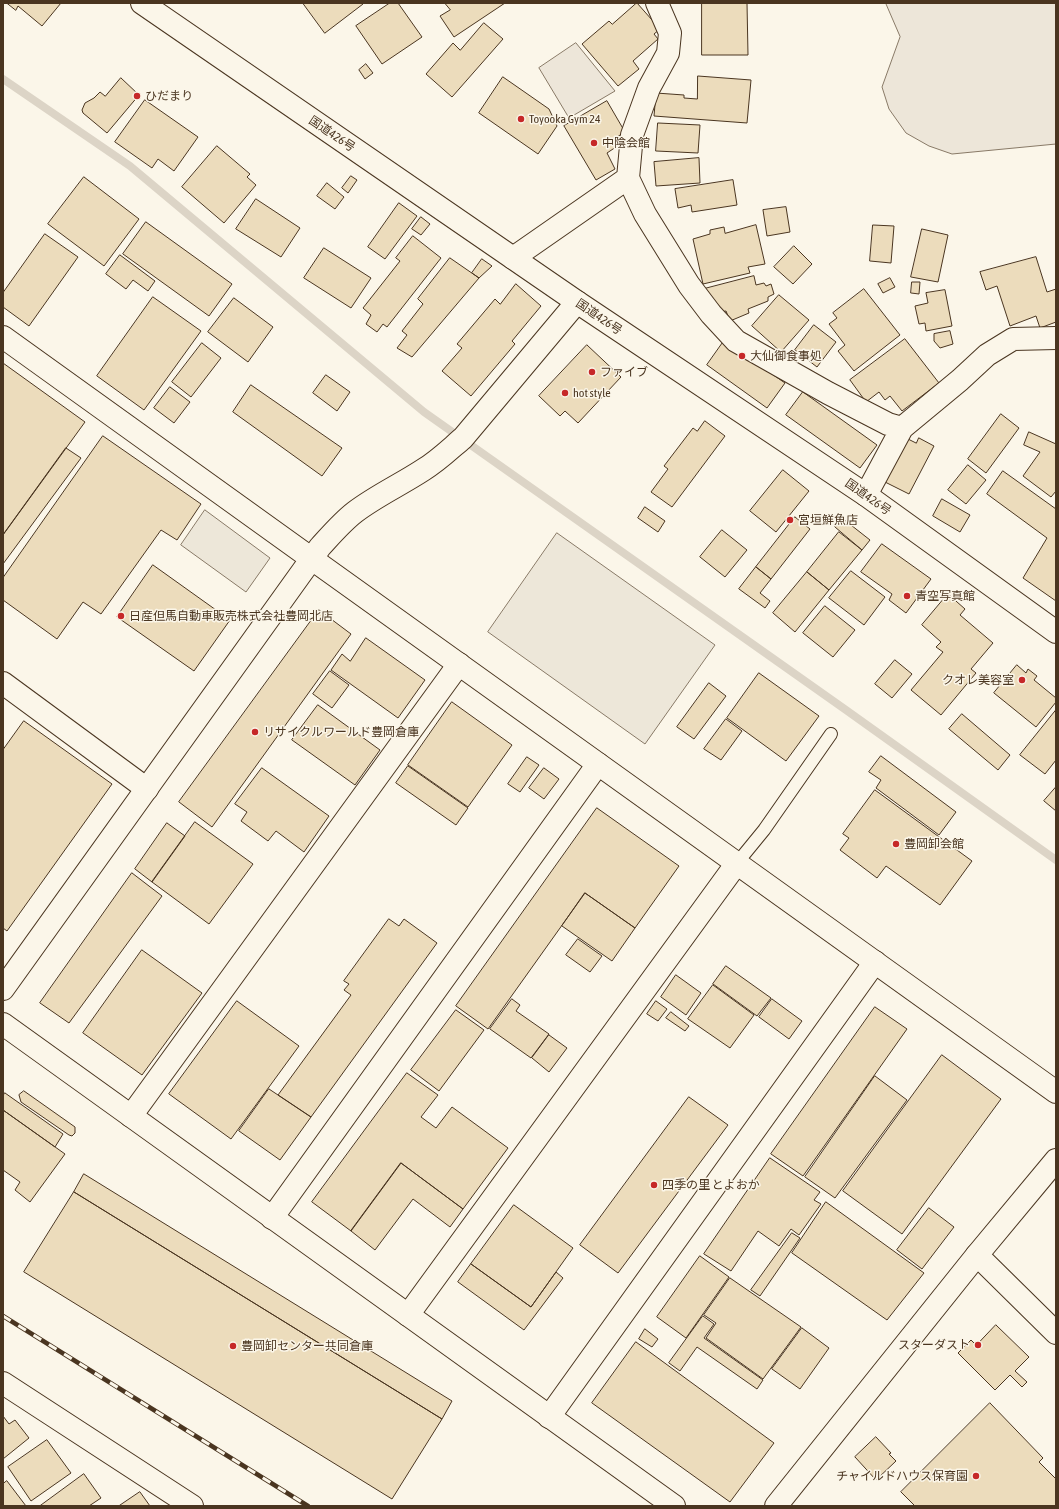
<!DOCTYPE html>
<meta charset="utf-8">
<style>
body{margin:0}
#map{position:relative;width:1059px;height:1509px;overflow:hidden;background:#fbf6e9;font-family:"Asap Condensed",sans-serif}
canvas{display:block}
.frame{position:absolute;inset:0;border:4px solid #4a3520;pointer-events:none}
</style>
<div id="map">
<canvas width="1059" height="1509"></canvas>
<div class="frame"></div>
</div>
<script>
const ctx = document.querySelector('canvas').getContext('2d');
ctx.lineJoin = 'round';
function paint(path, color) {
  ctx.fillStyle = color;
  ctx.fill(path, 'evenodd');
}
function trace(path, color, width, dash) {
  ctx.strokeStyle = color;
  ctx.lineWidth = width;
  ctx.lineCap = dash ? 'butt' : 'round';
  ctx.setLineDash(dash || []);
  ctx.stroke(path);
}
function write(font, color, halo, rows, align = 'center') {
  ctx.font = font + ' "Asap Condensed","Noto Sans JP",sans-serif';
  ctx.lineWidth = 3;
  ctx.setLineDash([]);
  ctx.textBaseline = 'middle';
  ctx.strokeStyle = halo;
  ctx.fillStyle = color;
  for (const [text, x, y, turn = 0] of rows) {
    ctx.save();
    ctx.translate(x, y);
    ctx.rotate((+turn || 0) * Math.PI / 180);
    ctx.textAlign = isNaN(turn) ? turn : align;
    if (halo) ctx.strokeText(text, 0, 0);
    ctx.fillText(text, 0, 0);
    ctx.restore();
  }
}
const green = new Path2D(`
 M 886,3 L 1056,3 L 1056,144 L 952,154 L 929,146 L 906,133 L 889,109 L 882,87 L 900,37 Z
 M 576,43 L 615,91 L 569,118 L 539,68 Z`);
const parking = new Path2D(`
 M 205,510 L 270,558 L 246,592 L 181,545 Z
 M 557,533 L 715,645 L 645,744 L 488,632 Z`);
const stream = new Path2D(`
 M 3,79 L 130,166 L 424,412 L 846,710 L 1056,860`);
const building = new Path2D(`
 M 7,3 L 61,3 L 42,26 L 18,6 L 16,10 Z
 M 303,3 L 362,3 L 363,4 L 325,33 Z
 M 390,3 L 398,3 L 422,37 L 382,64 L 356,26 Z
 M 445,3 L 505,3 L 454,37 L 440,16 L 450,10 Z
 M 637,3 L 660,29 L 654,34 L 658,39 L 633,61 L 639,69 L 618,86 L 582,44 L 609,21 L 612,24 Z
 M 702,3 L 747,3 L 748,55 L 702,55 Z
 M 484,23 L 503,39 L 452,97 L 426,74 L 453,43 L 460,50 Z
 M 366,64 L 373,73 L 365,79 L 359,70 Z
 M 698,76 L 751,80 L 747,123 L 654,116 L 656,93 L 684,95 L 684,98 L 697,99 Z
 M 503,77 L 549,109 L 557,126 L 538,154 L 479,113 Z
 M 121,78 L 139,95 L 107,133 L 83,113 L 82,110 L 85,103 L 94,98 L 100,92 L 105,96 Z
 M 145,100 L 198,137 L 174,171 L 158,159 L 152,168 L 115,142 Z
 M 607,101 L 625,132 L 612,140 L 616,147 L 607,153 L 615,169 L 596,180 L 564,126 Z
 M 658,123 L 700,125 L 698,153 L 656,151 Z
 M 217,146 L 250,174 L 247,177 L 256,185 L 224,223 L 182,187 Z
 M 699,158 L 700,183 L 656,186 L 654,162 Z
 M 351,176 L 357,180 L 348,193 L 342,188 Z
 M 84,177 L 139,219 L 104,266 L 48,224 Z
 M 733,180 L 737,205 L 692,212 L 691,205 L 678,208 L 675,189 Z
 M 327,183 L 344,197 L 335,209 L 317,196 Z
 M 256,199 L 300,228 L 281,257 L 236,229 Z
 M 399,203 L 417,216 L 385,259 L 368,247 Z
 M 786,207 L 790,232 L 767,236 L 763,210 Z
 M 421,217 L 430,224 L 421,235 L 412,229 Z
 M 146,222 L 232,284 L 209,316 L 123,254 Z
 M 756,225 L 765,264 L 748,267 L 750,273 L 703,284 L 693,239 L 710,234 L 710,230 L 724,227 L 725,233 Z
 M 873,225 L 894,226 L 891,263 L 870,261 Z
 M 922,229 L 948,235 L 938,282 L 911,277 Z
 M 45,234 L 78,257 L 29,326 L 3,307 L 3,293 Z
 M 413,236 L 441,258 L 387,327 L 383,324 L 377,332 L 366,324 L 371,315 L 363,308 L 400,261 L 396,258 Z
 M 794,246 L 812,264 L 793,284 L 774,267 Z
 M 324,248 L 371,278 L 351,308 L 304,278 Z
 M 120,255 L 155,281 L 148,291 L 133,280 L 126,289 L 106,274 Z
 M 1036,257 L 1047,292 L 1056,289 L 1056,322 L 1040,328 L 1036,316 L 1010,326 L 997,286 L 986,290 L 980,272 Z
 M 450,258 L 479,278 L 412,357 L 397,348 L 407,335 L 402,331 L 423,304 L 418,299 Z
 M 482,259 L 492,266 L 479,278 L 472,273 Z
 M 754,276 L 756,285 L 764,283 L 766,286 L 771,284 L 774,294 L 768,297 L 768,301 L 748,309 L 749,313 L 730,321 L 726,311 L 721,312 L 704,289 Z
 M 890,278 L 895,287 L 883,293 L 878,284 Z
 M 912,282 L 920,282 L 919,294 L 911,293 Z
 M 516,284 L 541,306 L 512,341 L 515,344 L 471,396 L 442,371 L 462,348 L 457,344 L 495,299 L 500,304 Z
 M 864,289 L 900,335 L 854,371 L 838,351 L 845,345 L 829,324 L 837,318 L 833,313 Z
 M 945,290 L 952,326 L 926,331 L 925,323 L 919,324 L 915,306 L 928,303 L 926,293 Z
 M 779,295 L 809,320 L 781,352 L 752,326 Z
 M 153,297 L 201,331 L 144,410 L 97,376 Z
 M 234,298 L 273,327 L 248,362 L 208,332 Z
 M 814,325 L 836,342 L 817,367 L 795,350 Z
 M 950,331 L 953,344 L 940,348 L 934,341 L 934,334 Z
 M 905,339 L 939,383 L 902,411 L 890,396 L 885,400 L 879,392 L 866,402 L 850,380 Z
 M 724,341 L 785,383 L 767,408 L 707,365 Z
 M 202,343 L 221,358 L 191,397 L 172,382 Z
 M 587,345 L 621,377 L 578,423 L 565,411 L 560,416 L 539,396 Z
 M 3,363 L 85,422 L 3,535 Z
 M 326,375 L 350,392 L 337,411 L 313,393 Z
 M 251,385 L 342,448 L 322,476 L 233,412 Z
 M 170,387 L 190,402 L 174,423 L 154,408 Z
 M 803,392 L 877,445 L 860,468 L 786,415 Z
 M 1001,414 L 1019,428 L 986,473 L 968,459 Z
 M 705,421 L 725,436 L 672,507 L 651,492 L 668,469 L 664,466 L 693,428 L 697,431 Z
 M 1029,432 L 1056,444 L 1056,491 L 1051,497 L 1023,476 L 1040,452 L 1024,445 Z
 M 103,436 L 201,504 L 177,540 L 161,530 L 101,614 L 83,602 L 57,639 L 3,600 L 3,578 Z
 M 919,438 L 934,446 L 909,494 L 885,482 L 908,439 L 916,443 Z
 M 66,448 L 81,458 L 3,564 L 3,535 Z
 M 968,465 L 986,480 L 966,504 L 948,490 Z
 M 783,470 L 809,491 L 776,532 L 750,511 Z
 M 1003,471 L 1056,509 L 1056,601 L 1023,578 L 1047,538 L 987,494 Z
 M 942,499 L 970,515 L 960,532 L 933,516 Z
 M 645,507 L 665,521 L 658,532 L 638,518 Z
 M 795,517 L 810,529 L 771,579 L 756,567 Z
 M 842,518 L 870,540 L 862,550 L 835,527 Z
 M 722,530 L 747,550 L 725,577 L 700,557 Z
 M 839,532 L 862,550 L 829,590 L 807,572 Z
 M 882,544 L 931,579 L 906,613 L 889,600 L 892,594 L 861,572 Z
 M 153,565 L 230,620 L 194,671 L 117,617 Z
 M 756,567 L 771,579 L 760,593 L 770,601 L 765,608 L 739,589 Z
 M 851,571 L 885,597 L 864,625 L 829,598 Z
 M 807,572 L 829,590 L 795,632 L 773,613 Z
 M 948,594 L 965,609 L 960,615 L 993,643 L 971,669 L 976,673 L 941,715 L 911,690 L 943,652 L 936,647 L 941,642 L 922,625 Z
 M 825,606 L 855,630 L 833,657 L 803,633 Z
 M 319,610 L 351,634 L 212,827 L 179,802 Z
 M 366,638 L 425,680 L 398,718 L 331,670 L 342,654 L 350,661 Z
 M 895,660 L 912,674 L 892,698 L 875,684 Z
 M 1017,665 L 1026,673 L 1028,669 L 1037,676 L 1034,680 L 1056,698 L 1056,702 L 1036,727 L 994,693 Z
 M 330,671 L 349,685 L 332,708 L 313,694 Z
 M 759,673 L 819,716 L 786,761 L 727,718 Z
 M 709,683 L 726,696 L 694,739 L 677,727 Z
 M 452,702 L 512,745 L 468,807 L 408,765 Z
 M 318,705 L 380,750 L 355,785 L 292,740 Z
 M 1056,710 L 1056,760 L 1045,774 L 1020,755 Z
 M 962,714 L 1010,755 L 998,770 L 949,729 Z
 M 726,719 L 742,731 L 721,760 L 704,749 Z
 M 24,721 L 112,784 L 7,931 L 3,928 L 3,750 Z
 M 881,756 L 956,812 L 939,835 L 876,788 L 881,780 L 869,772 Z
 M 527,757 L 539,765 L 520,792 L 508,784 Z
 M 408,766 L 468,808 L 456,825 L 396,783 Z
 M 262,768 L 329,816 L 304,852 L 276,831 L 268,841 L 241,821 L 247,812 L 235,804 Z
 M 544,768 L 559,779 L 544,799 L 529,788 Z
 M 1056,787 L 1056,811 L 1044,801 Z
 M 875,790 L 972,861 L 940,905 L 886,866 L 877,878 L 840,850 L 849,838 L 843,834 Z
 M 597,808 L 679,866 L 635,928 L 585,893 L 488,1029 L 456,1006 Z
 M 195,822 L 253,864 L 209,924 L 152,882 Z
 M 167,823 L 185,836 L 152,882 L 135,869 Z
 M 132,873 L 162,896 L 69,1023 L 40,1003 Z
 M 585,893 L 635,928 L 612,961 L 562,926 Z
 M 389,919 L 399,926 L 404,919 L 437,943 L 311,1117 L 278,1095 L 351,995 L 344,990 L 349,984 L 344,981 Z
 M 578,939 L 602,956 L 590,972 L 566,955 Z
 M 142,950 L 202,993 L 142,1075 L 83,1033 Z
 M 726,966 L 771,998 L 757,1016 L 713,984 Z
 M 676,975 L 701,993 L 686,1015 L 661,997 Z
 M 713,985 L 754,1015 L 730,1048 L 688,1019 Z
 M 512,999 L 520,1005 L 516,1011 L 549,1034 L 531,1058 L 490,1029 Z
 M 772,999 L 802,1021 L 789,1039 L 759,1017 Z
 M 237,1001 L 299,1046 L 231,1139 L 169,1094 Z
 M 656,1001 L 667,1009 L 658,1021 L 647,1014 Z
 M 875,1007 L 907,1029 L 803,1176 L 771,1154 Z
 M 456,1010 L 484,1030 L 439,1091 L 411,1070 Z
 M 671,1012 L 689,1026 L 685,1031 L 666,1018 Z
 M 549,1035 L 567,1048 L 549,1072 L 532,1058 Z
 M 942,1055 L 1001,1099 L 902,1234 L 843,1191 Z
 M 407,1073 L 438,1095 L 421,1117 L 436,1128 L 452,1107 L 508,1148 L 463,1209 L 401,1163 L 351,1231 L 312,1202 Z
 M 875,1076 L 907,1100 L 835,1198 L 805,1177 Z
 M 269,1089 L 311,1117 L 280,1160 L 239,1131 Z
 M 24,1091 L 75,1127 L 75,1133 L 72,1136 L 69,1135 L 21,1102 L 19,1095 Z
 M 5,1093 L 63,1134 L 55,1147 L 3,1110 L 3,1096 Z
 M 689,1097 L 728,1125 L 618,1273 L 580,1245 Z
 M 3,1110 L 65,1154 L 30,1202 L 15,1190 L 20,1182 L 3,1170 Z
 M 770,1158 L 820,1192 L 814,1200 L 821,1204 L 799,1235 L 791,1229 L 779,1246 L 758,1231 L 731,1271 L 704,1254 Z
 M 401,1163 L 463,1209 L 450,1227 L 413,1199 L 375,1250 L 351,1231 Z
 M 84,1174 L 452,1401 L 442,1419 L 74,1192 Z
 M 74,1192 L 442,1419 L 392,1499 L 24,1272 Z
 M 826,1202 L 924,1273 L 887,1320 L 792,1253 Z
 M 514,1205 L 573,1248 L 531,1307 L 471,1264 Z
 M 929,1208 L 954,1227 L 922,1269 L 897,1250 Z
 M 792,1233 L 800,1238 L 760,1296 L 751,1290 Z
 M 700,1256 L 729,1277 L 686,1338 L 657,1317 Z
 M 471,1264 L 531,1307 L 556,1272 L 563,1278 L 524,1330 L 458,1282 Z
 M 730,1278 L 801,1327 L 763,1379 L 706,1338 L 716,1323 L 704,1315 Z
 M 703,1316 L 714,1324 L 704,1338 L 763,1380 L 757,1389 L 697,1347 L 680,1371 L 669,1363 Z
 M 996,1325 L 1029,1357 L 1015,1371 L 1027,1382 L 1022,1387 L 1010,1375 L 995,1390 L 958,1353 L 971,1340 L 976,1345 Z
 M 802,1328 L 829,1348 L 800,1389 L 772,1369 Z
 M 645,1329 L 658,1339 L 652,1347 L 639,1339 Z
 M 636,1342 L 774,1443 L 730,1502 L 592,1403 Z
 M 990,1403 L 1043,1458 L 1039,1462 L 1056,1479 L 1056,1506 L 915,1506 L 901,1492 Z
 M 3,1416 L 9,1424 L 15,1420 L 29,1438 L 3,1459 Z
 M 876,1437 L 891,1453 L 889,1454 L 896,1461 L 876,1480 L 855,1457 Z
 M 47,1440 L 71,1473 L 31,1501 L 8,1467 Z
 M 84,1474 L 101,1498 L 89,1506 L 40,1506 Z
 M 7,1481 L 26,1506 L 3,1506 L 3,1484 Z
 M 140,1492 L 150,1506 L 119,1506 Z`);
const lane = new Path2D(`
 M 737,863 L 764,830 L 831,734`);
const street = new Path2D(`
 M 657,3 L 670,33 L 668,53 L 649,88 L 632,135 L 628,178 L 645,214 L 689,285 L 711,314 L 736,341 L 828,393 L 888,424 L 902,428 L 960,380 L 987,355 L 1013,339 L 1056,338
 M 513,258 L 628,178
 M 3,337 L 312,559
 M 866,495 L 902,428
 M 3,683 L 147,789
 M 131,1116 L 459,664
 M 272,1218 L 598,764
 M 977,1255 L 1056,1333
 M 408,1315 L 737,863
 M 3,1383 L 192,1506
 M 549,1417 L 875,962`);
const secondary = new Path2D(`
 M 312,559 L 1056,1092
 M 3,989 L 320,547 C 331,535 342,522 355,512 C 376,496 400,485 423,470 C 438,461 450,449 463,438 L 577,302
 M 3,1024 L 674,1506
 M 776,1506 L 977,1255 L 1056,1160`);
const highway = new Path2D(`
 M 142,3 L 577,302 L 866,495 L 1056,632`);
const rail = new Path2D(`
 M 3,1316 L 308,1506`);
const markers = [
 [137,96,4,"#c62828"],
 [521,119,4,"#c62828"],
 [594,143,4,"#c62828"],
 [742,356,4,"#c62828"],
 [592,372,4,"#c62828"],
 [565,393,4,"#c62828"],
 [790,520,4,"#c62828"],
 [907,596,4,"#c62828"],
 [121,616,4,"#c62828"],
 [1022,680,4,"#c62828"],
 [255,732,4,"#c62828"],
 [896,844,4,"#c62828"],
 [654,1185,4,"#c62828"],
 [978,1345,4,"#c62828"],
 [233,1346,4,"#c62828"],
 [976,1476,4,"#c62828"]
];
const poiNames = [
 ["ひだまり",145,96],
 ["Toyooka Gym 24",529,119],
 ["中陰会館",602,143],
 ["大仙御食事処",750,356],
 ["ファイブ",600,372],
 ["hot style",573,393],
 ["宮垣鮮魚店",798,520],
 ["青空写真館",915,596],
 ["日産但馬自動車販売株式会社豊岡北店",129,616],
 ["クオレ美容室",1014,680,"right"],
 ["リサイクルワールド豊岡倉庫",263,732],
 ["豊岡卸会館",904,844],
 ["四季の里 とよおか",662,1185],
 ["スターダスト",970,1345,"right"],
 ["豊岡卸センター共同倉庫",241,1346],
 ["チャイルドハウス保育園",968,1476,"right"]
];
const streetNames = [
 ["国道426号",332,134,34],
 ["国道426号",599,317,34],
 ["国道426号",868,497,35]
];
paint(green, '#ede6d9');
trace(green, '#887966', 1);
paint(parking, '#ede7d9');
trace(parking, '#887966', 1);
trace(stream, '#dcd4c6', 8);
paint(building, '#ecdcbc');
trace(building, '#4a3520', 1);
trace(lane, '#4a3520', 14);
trace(street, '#4a3520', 24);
trace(secondary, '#4a3520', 24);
trace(highway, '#4a3520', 24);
trace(lane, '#fbf6e9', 12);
trace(street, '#fbf6e9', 22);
trace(secondary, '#fbf6e9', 22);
trace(highway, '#fbf6e9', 22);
trace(rail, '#4a3520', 4.5);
trace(rail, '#fbf6e9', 3, [9]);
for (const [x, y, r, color] of markers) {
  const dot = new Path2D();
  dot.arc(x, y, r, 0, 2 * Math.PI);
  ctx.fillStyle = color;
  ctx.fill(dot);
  trace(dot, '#fbf6e9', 1.5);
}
write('12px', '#4a3520', '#fbf6e9', poiNames, 'left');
write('12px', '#4a3520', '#fbf6e9', streetNames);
</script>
